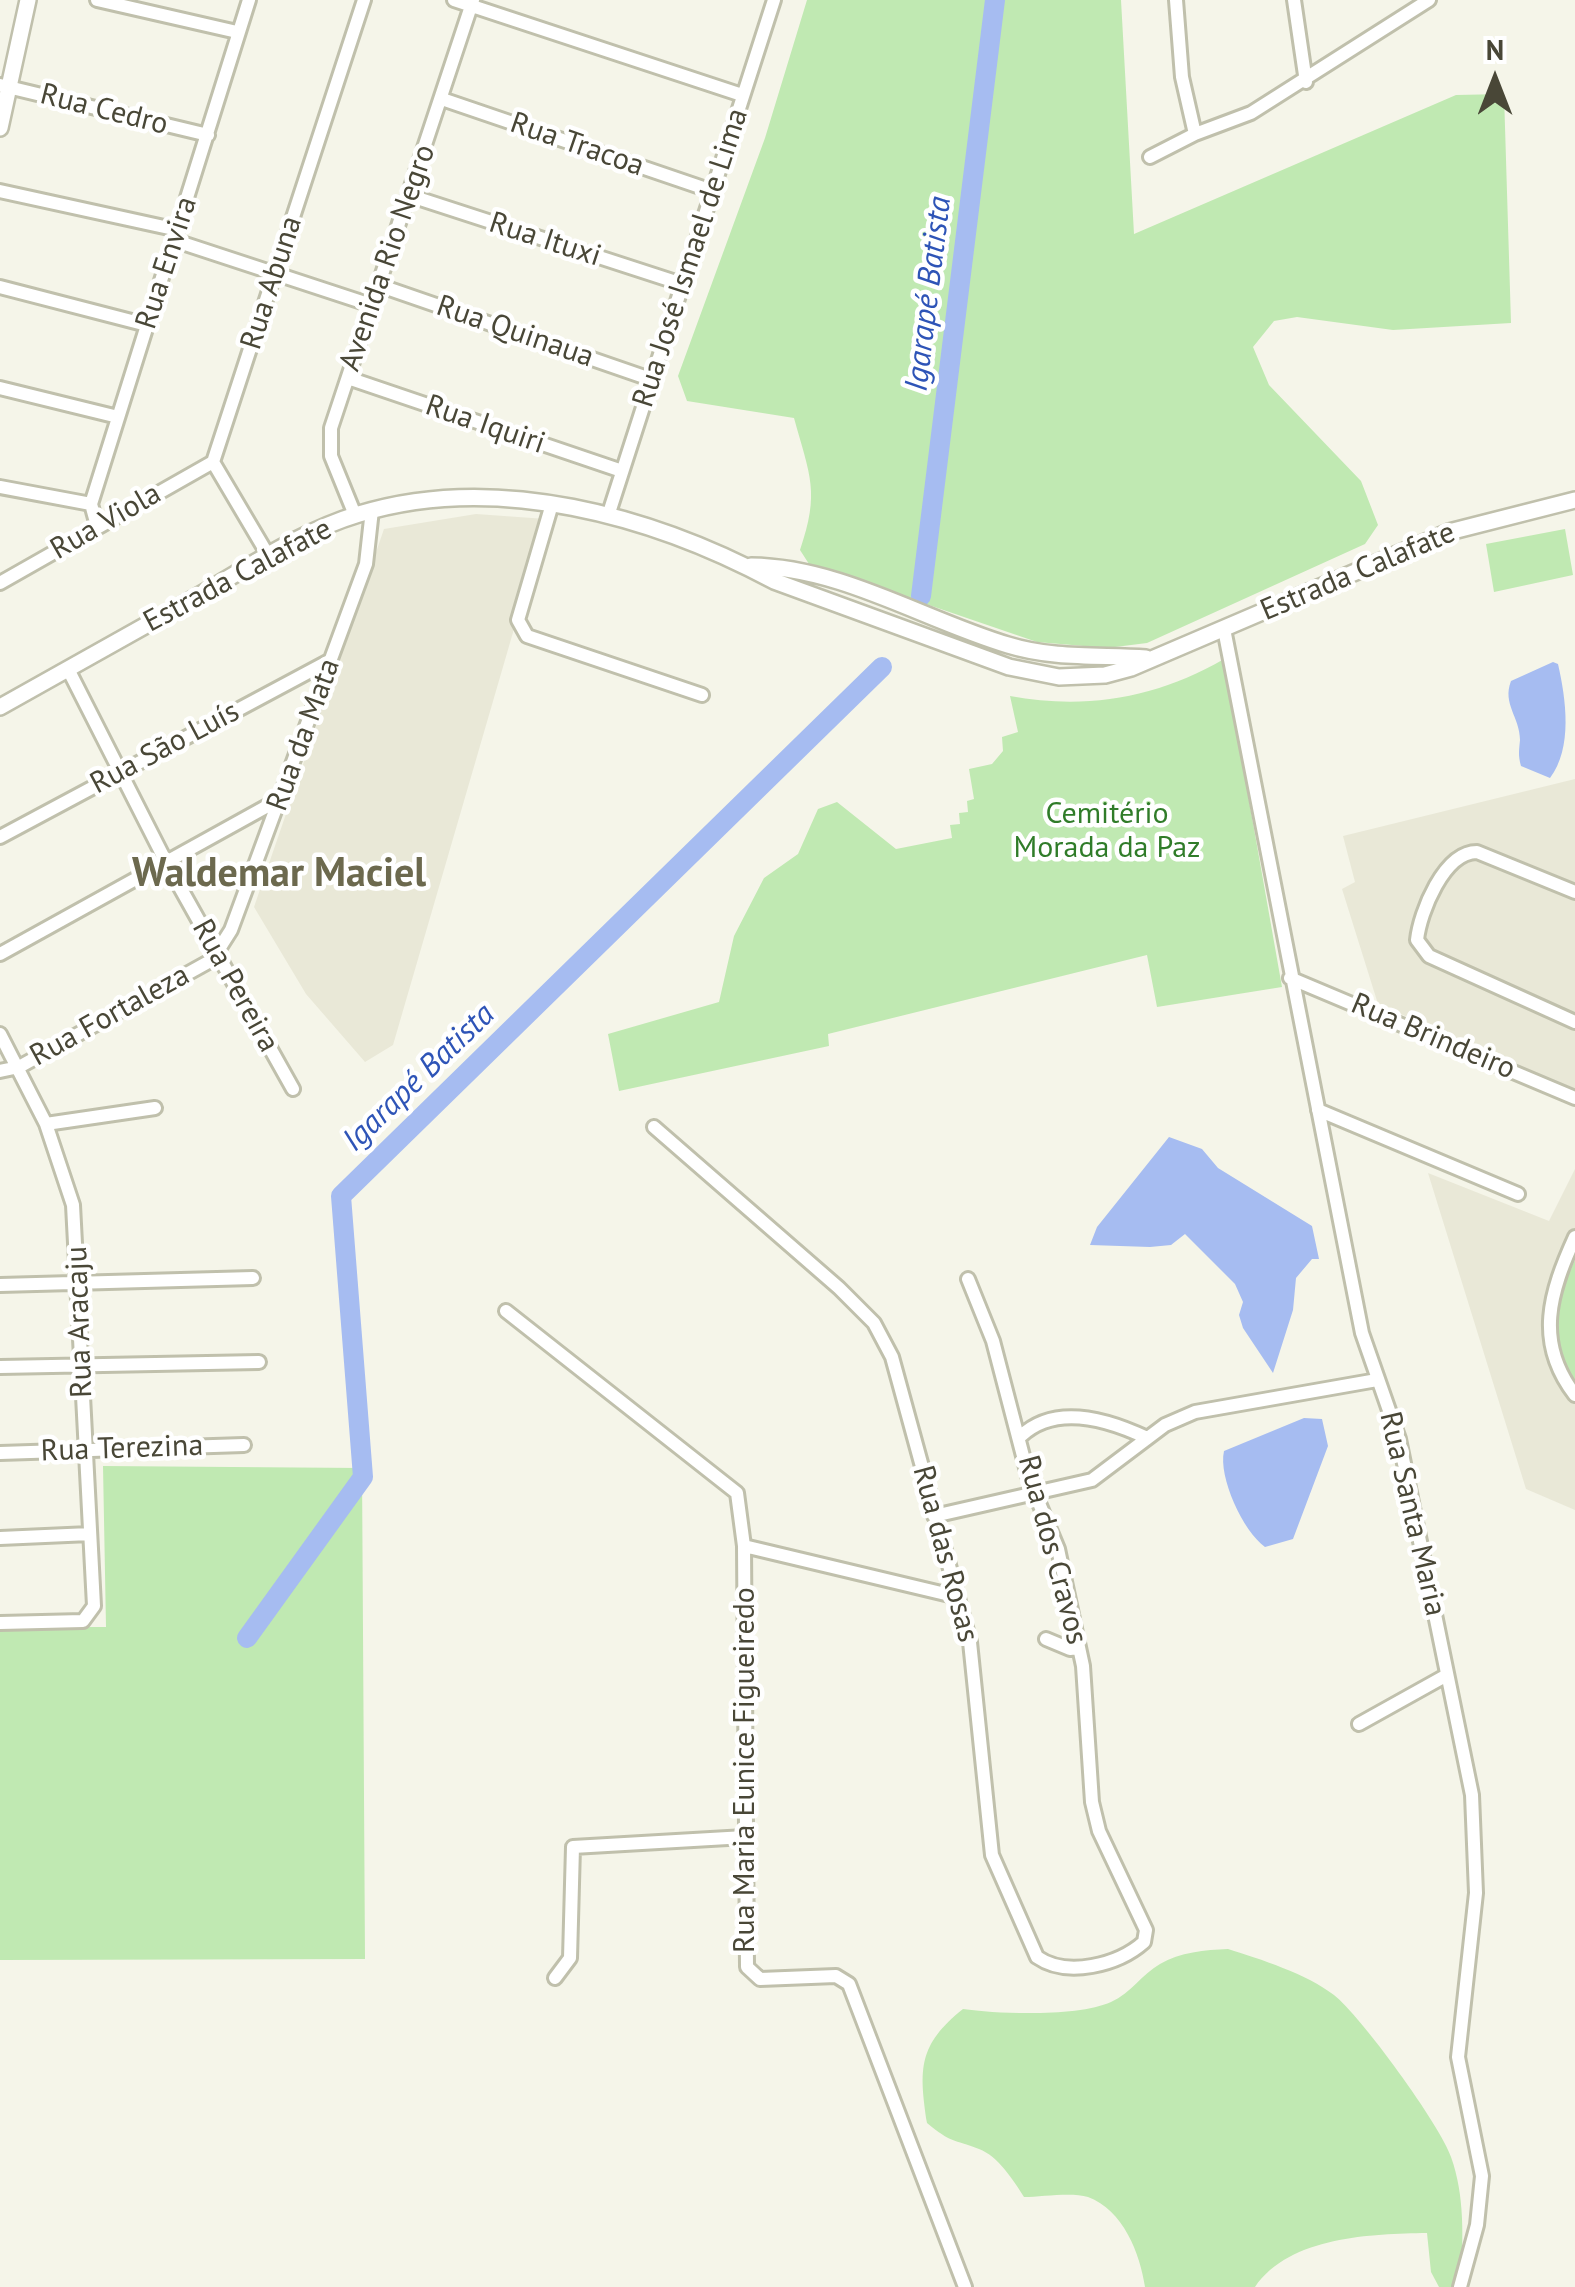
<!DOCTYPE html>
<meta charset="utf-8">
<style>
body{margin:0}
#map{position:relative;width:1575px;height:2287px;overflow:hidden;background:#f5f5e9;font-family:"PT Sans",sans-serif}
canvas{display:block}
.north{position:absolute;left:1445px;top:30px;width:100px;height:100px;-webkit-text-stroke:8px #fff;paint-order:stroke;rotate:0deg;font-size:28px;font-weight:700;line-height:40px;text-align:center;color:#494737}
.north::after{content:'';display:block;margin:auto;width:35px;height:45px;background:#494737;clip-path:polygon(50% 0,100% 100%,50% 72%,0 100%)}
</style>
<div id="map">
<canvas width="1575" height="2287"></canvas>
<div class="north">N</div>
</div>
<script>
const ctx = document.querySelector('canvas').getContext('2d');
ctx.lineJoin = 'round';
function paint(path, color) {
  ctx.fillStyle = color;
  ctx.fill(path, 'evenodd');
}
function trace(path, color, width, dash) {
  ctx.strokeStyle = color;
  ctx.lineWidth = width;
  ctx.lineCap = dash ? 'butt' : 'round';
  ctx.setLineDash(dash || []);
  ctx.stroke(path);
}
function write(font, color, halo, rows, align = 'center') {
  ctx.font = font + ' "PT Sans",sans-serif';
  ctx.lineWidth = 9;
  ctx.setLineDash([]);
  ctx.textBaseline = 'middle';
  ctx.strokeStyle = halo;
  ctx.fillStyle = color;
  for (const [text, x, y, turn = 0] of rows) {
    ctx.save();
    ctx.translate(x, y);
    ctx.rotate((+turn || 0) * Math.PI / 180);
    ctx.textAlign = isNaN(turn) ? turn : align;
    if (halo) ctx.strokeText(text, 0, 0);
    ctx.fillText(text, 0, 0);
    ctx.restore();
  }
}
const residential = new Path2D(`
 M 476,514 L 546,519 L 393,1045 L 365,1062 L 306,994 L 254,907 L 384,529 Z
 M 1575,779 L 1575,1091 L 1378,1004 L 1342,889 L 1355,882 L 1343,836 Z
 M 1575,1169 L 1575,1510 L 1526,1489 L 1428,1173 L 1549,1221 Z`);
const green = new Path2D(`
 M 807,0 L 1121,0 L 1134,234 L 1456,95 L 1504,94 L 1511,323 L 1393,330 L 1297,317 L 1274,321 L 1253,347 L 1269,385 L 1361,481 L 1378,525 L 1365,544 L 1147,643 L 1107,648 L 1037,642 L 809,564 L 800,550 C 820,492 810,476 794,418 L 687,401 L 678,376 L 765,138 Z
 M 1565,529 L 1573,575 L 1494,592 L 1486,544 Z
 M 1224,659 L 1282,987 L 1157,1007 L 1147,955 L 828,1034 L 829,1046 L 619,1091 L 608,1034 L 719,1002 L 734,936 L 764,878 L 798,854 L 818,809 L 837,802 L 896,849 L 952,838 L 950,825 L 960,824 L 959,813 L 968,812 L 967,801 L 974,799 L 969,769 L 992,764 L 1003,751 L 1002,737 L 1018,732 L 1010,696 C 1086,710 1157,698 1224,659 Z
 M 1575,1260 L 1575,1382 C 1550,1339 1555,1303 1575,1260 Z
 M 103,1466 L 362,1468 L 365,1959 L 0,1960 L 0,1627 L 106,1627 Z
 M 1228,1949 C 1260,1959 1307,1974 1334,1995 C 1360,2015 1441,2126 1451,2157 C 1465,2196 1463,2238 1461,2280 L 1452,2287 L 1439,2287 L 1431,2272 L 1427,2233 C 1372,2234 1290,2236 1255,2287 L 1145,2287 C 1140,2253 1123,2210 1088,2197 C 1071,2192 1042,2197 1024,2197 C 1013,2180 998,2156 979,2149 C 953,2139 951,2143 927,2123 C 919,2069 918,2045 963,2009 C 998,2014 1078,2017 1111,2002 C 1131,1993 1142,1974 1160,1964 C 1180,1952 1205,1950 1228,1949 Z`);
const water = new Path2D(`
 M 1553,662 L 1558,664 C 1566,699 1573,748 1550,778 L 1521,766 C 1518,755 1519,751 1520,740 C 1520,717 1502,704 1511,681 Z
 M 1169,1137 L 1202,1149 L 1218,1168 L 1312,1226 L 1319,1259 L 1312,1259 L 1296,1278 L 1293,1310 L 1273,1373 L 1243,1328 L 1239,1315 L 1243,1302 L 1235,1284 L 1185,1234 L 1171,1245 L 1150,1247 L 1090,1245 L 1097,1227 Z
 M 1304,1418 L 1322,1419 L 1328,1446 L 1293,1539 L 1265,1547 C 1243,1531 1218,1477 1224,1451 Z`);
const river = new Path2D(`
 M 921,596 L 995,0
 M 247,1638 L 363,1477 L 341,1196 L 882,667`);
const minor = new Path2D(`
 M 97,0 L 237,32
 M 454,0 L 742,95
 M 1176,0 L 1182,77 L 1195,134
 M 1294,0 L 1306,82
 M 0,85 L 208,135
 M 442,99 L 712,191
 M 1150,157 L 1195,134 L 1251,113 L 1429,0
 M 0,191 L 178,230
 M 408,195 L 682,284
 M 173,240 L 371,305
 M 378,285 L 653,380
 M 0,287 L 147,325
 M 348,378 L 622,471
 M 0,388 L 118,417
 M 0,487 L 91,504
 M 552,504 L 518,620 L 527,636 L 702,695
 M 355,515 L 331,456 L 331,428 L 473,0
 M 608,516 L 774,0
 M 97,526 L 91,504 L 249,0
 M 268,555 L 213,462 L 364,0
 M 0,583 L 213,462
 M 1224,629 L 1362,1333 L 1399,1439 L 1472,1795 L 1476,1893 L 1458,2057 L 1482,2176 L 1477,2225 L 1460,2287
 M 68,669 L 167,864 L 293,1089
 M 0,837 L 331,660
 M 1575,892 L 1477,852 C 1444,852 1420,912 1417,940 L 1429,956 L 1575,1022
 M 0,954 L 282,798
 M 1290,978 L 1575,1098
 M 0,1034 L 46,1124 L 73,1205 L 94,1606 L 83,1621 L 0,1623
 M 0,1071 L 19,1067 L 212,960 L 231,930 L 366,564 L 372,510
 M 1318,1110 L 1518,1194
 M 46,1124 L 155,1108
 M 654,1127 L 839,1288 L 874,1323 L 892,1357 L 970,1642 L 992,1855 L 1037,1957 C 1067,1978 1118,1965 1144,1942 L 1146,1930 L 1099,1831 L 1092,1802 L 1083,1666 L 1058,1549 L 1029,1479 L 993,1341 L 968,1279
 M 1575,1237 C 1550,1292 1534,1342 1575,1395
 M 0,1285 L 253,1278
 M 506,1311 L 737,1493 L 744,1546 L 747,1967 L 760,1979 L 836,1976 L 849,1984 L 965,2287
 M 0,1367 L 259,1362
 M 1021,1436 C 1056,1403 1109,1420 1147,1438
 M 0,1453 L 244,1445
 M 934,1516 L 1092,1480 L 1165,1425 L 1195,1412 L 1377,1380
 M 0,1538 L 90,1534
 M 744,1546 L 958,1597
 M 1046,1639 L 1070,1649 L 1079,1648
 M 1359,1724 L 1447,1675
 M 555,1978 L 570,1958 L 573,1847 L 745,1837`);
const tertiary = new Path2D(`
 M 0,128 L 28,0
 M 751,566 C 841,567 924,620 1008,645 C 1053,659 1100,655 1146,658
 M 0,707 C 66,670 132,633 198,596 C 250,566 302,531 359,514 C 496,472 653,516 774,581 L 1009,667 L 1059,677 L 1105,675 L 1131,668 L 1449,532 L 1575,500`);
const streetNames = [
 ["Rua Cedro",104,110,14],
 ["Rua Tracoa",577,145,19],
 ["Rua Ituxi",545,240,18],
 ["Avenida Rio Negro",388,258,-71],
 ["Rua José Ismael de Lima",691,258,-72],
 ["Rua Envira",167,263,-72],
 ["Rua Abuna",272,283,-72],
 ["Rua Quinaua",515,332,19],
 ["Rua Iquiri",485,425,19],
 ["Rua Viola",106,522,-30],
 ["Estrada Calafate",1358,572,-23],
 ["Estrada Calafate",238,576,-28],
 ["Rua da Mata",304,735,-70],
 ["Rua São Luís",165,748,-28],
 ["Rua Pereira",235,986,61],
 ["Rua Fortaleza",110,1016,-29],
 ["Rua Brindeiro",1433,1037,23],
 ["Rua Aracaju",80,1322,-92],
 ["Rua Terezina",122,1449,-2],
 ["Rua Santa Maria",1412,1514,77],
 ["Rua dos Cravos",1052,1550,75],
 ["Rua das Rosas",945,1554,75],
 ["Rua Maria Eunice Figueiredo",745,1770,-90]
];
const parkNames = [
 ["Cemitério",1107,814],
 ["Morada da Paz",1107,848]
];
const waterNames = [
 ["Igarapé Batista",929,294,-83],
 ["Igarapé Batista",419,1078,-44]
];
const districtNames = [
 ["Waldemar Maciel",279,875]
];
paint(residential, '#e9e8d7');
paint(green, '#c0e9b2');
paint(water, '#a6bcf1');
trace(river, '#a6bcf1', 20);
trace(minor, '#c0c0ac', 18);
trace(tertiary, '#c0c0ac', 20);
trace(minor, '#fff', 12);
trace(tertiary, '#fff', 15);
write('30px', '#494737', '#fff', streetNames);
write('30px', '#307c29', '#fff', parkNames);
write('italic 32px', '#2e54b7', '#fff', waterNames);
write('bold 40px', '#6c694e', '#fff', districtNames);
</script>
